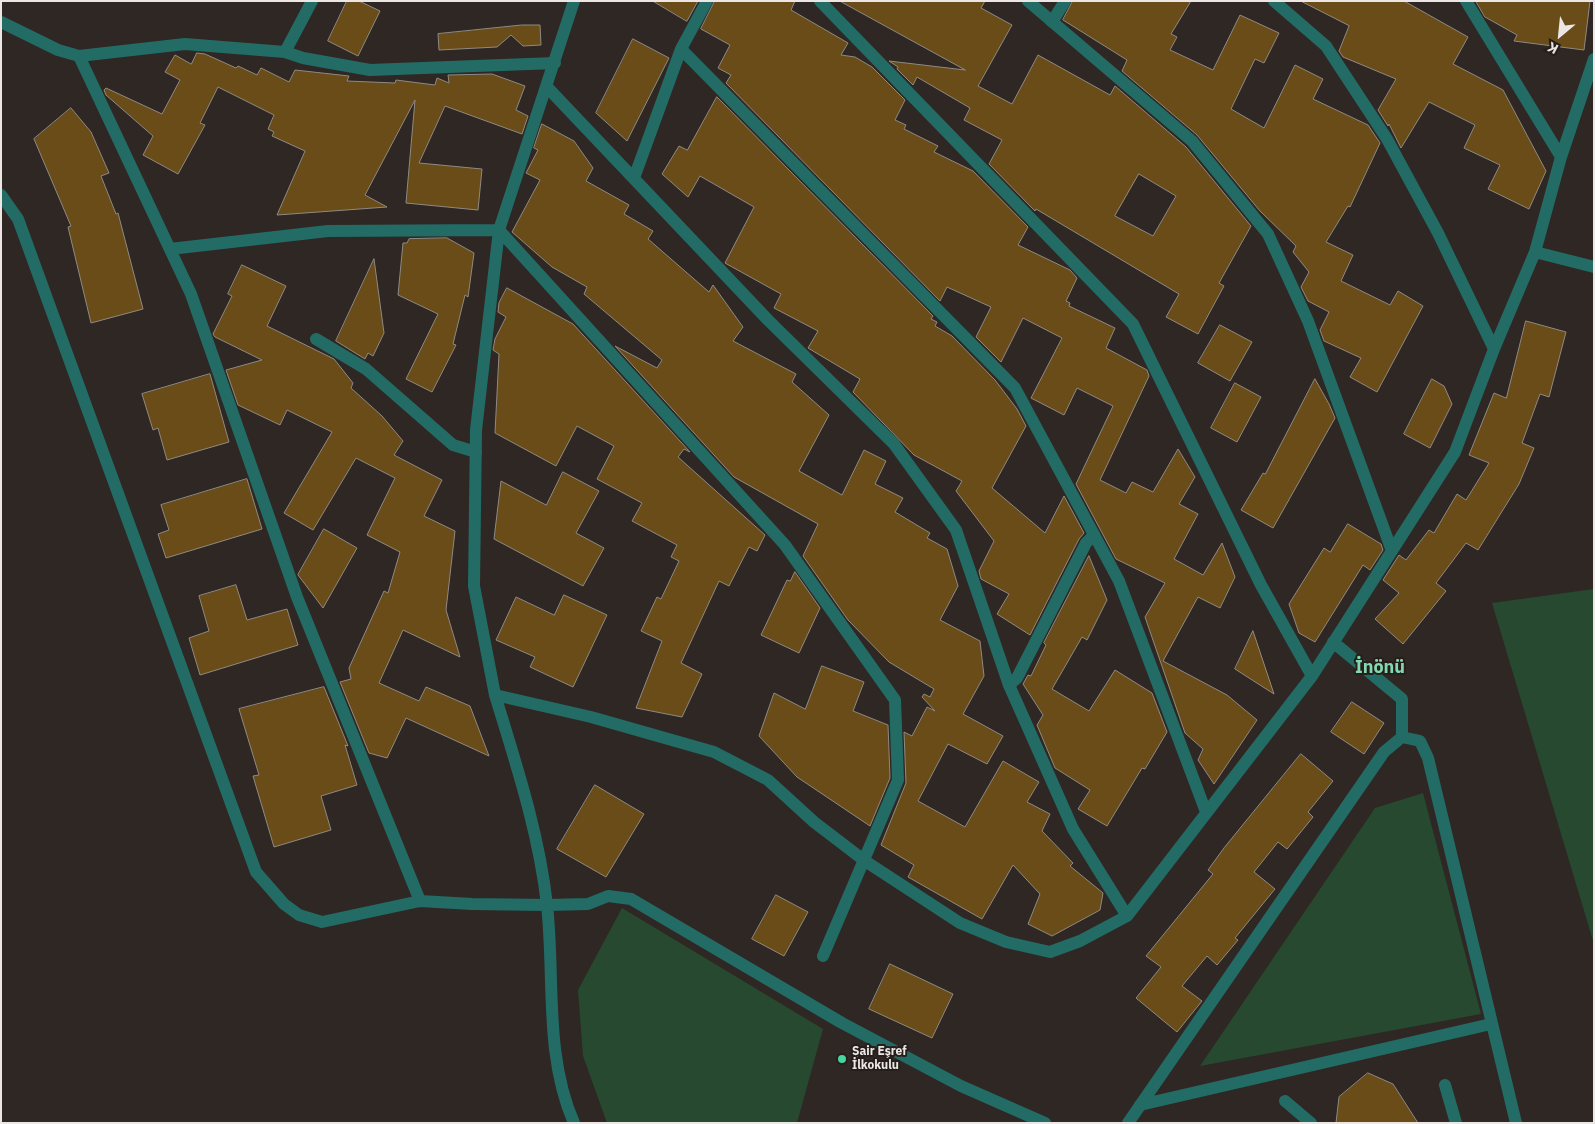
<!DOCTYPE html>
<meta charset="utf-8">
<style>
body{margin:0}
#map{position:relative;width:1595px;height:1124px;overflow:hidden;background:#2f2724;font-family:"IBM Plex Sans",sans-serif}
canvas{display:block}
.frame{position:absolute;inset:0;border:2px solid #ece7e5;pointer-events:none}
.north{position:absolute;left:1535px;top:10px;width:50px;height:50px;-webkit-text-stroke:4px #251e1b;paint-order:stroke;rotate:208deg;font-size:14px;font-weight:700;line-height:20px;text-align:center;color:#ece7e5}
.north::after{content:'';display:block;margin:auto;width:18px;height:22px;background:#ece7e5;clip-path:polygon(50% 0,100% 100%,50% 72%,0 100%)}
</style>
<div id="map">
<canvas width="1595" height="1124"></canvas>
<div class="frame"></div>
<div class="north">K</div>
</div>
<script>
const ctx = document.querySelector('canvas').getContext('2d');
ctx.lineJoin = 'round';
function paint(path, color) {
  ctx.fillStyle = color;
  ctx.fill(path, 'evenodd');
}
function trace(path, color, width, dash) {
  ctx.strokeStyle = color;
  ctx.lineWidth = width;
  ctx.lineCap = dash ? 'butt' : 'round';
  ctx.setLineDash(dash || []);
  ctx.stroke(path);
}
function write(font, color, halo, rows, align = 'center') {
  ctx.font = font + ' "IBM Plex Sans",sans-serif';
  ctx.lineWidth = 4;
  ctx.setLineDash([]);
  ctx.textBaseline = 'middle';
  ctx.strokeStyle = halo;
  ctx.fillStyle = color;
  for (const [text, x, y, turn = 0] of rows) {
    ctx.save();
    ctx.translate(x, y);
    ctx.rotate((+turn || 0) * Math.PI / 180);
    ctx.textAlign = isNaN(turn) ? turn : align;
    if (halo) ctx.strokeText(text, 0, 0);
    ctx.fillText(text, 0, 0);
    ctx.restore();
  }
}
const green = new Path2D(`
 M 1594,589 L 1594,944 L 1492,603 Z
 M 1423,793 L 1481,1014 L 1200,1066 L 1375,808 Z
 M 622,908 L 823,1029 L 797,1123 L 607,1123 L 583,1056 L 578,990 Z`);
const building = new Path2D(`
 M 347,1 L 359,1 L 380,11 L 358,56 L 328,41 Z
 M 653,1 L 698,1 L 687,21 Z
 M 715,1 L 795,1 L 791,10 L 848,43 L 841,55 L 855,57 L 872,67 L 905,100 L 895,120 L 906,125 L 904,129 L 938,146 L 934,152 L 973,171 L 1028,227 L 1018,245 L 1070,270 L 1077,278 L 1066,301 L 1070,303 L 1069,306 L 1115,328 L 1106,348 L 1147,370 L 1149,376 L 1100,480 L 1126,493 L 1132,482 L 1153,492 L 1178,449 L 1195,477 L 1179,504 L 1198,514 L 1174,559 L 1203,575 L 1222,543 L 1235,577 L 1220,608 L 1198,597 L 1163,661 L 1227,695 L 1257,720 L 1214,784 L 1198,760 L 1203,749 L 1185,733 L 1145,617 L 1165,583 L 1116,559 L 1076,484 L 1113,406 L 1077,388 L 1064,415 L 1031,398 L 1062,338 L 1023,318 L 1001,362 L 976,337 L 991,307 L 947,287 L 940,301 L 726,83 L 731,75 L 718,68 L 730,45 L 701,29 Z
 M 840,1 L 985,1 L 981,8 L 1012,25 L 978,86 L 1012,104 L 1038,55 L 1110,95 L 1115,86 L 1186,147 L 1251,226 L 1219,283 L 1224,286 L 1198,334 L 1166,317 L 1179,294 L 1036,209 L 1035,211 L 989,164 L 1002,140 L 964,120 L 970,108 L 917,77 L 913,85 L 897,69 L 898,67 L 889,61 L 965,70 ZM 1139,174 L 1176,196 L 1153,236 L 1115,216 Z
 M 1073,1 L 1191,1 L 1171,34 L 1177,37 L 1170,50 L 1213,70 L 1240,15 L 1279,33 L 1264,63 L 1255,59 L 1231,109 L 1264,128 L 1295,65 L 1323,79 L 1313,99 L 1368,125 L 1380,143 L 1350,207 L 1348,206 L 1326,242 L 1353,255 L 1341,281 L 1390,305 L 1398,291 L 1423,306 L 1377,392 L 1350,377 L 1361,358 L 1324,341 L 1320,330 L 1329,312 L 1308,301 L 1301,287 L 1309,272 L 1293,252 L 1296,246 L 1260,211 L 1197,135 L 1122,71 L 1127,60 L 1063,20 Z
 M 1301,1 L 1404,1 L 1468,37 L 1453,64 L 1503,90 L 1546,171 L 1529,209 L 1488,189 L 1500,165 L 1464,148 L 1475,125 L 1429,102 L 1401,148 L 1389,124 L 1388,126 L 1378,110 L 1396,79 L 1343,57 L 1339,51 L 1349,26 Z
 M 1476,1 L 1590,1 L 1584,50 L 1514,41 L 1517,35 L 1485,17 Z
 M 522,25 L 540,25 L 541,45 L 523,46 L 511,35 L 497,47 L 439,50 L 438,34 Z
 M 633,39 L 669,58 L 627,141 L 596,113 Z
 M 197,53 L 205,54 L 236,68 L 238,66 L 257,75 L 261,68 L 289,82 L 295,70 L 349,76 L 347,81 L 395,83 L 396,80 L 435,85 L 437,78 L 449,83 L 448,75 L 492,74 L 525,86 L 516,110 L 528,116 L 522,134 L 445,106 L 419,163 L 482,169 L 478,210 L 406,203 L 415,100 L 365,195 L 387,207 L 277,215 L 305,151 L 272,136 L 274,132 L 268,129 L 274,115 L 218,87 L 200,123 L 205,125 L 178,174 L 143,155 L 153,136 L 106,95 L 104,90 L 106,88 L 162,114 L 180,80 L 165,72 L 175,55 L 191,64 Z
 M 717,97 L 933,316 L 931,319 L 937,322 L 935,326 L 952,336 L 995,380 L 1017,409 L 1026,426 L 992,488 L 1045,533 L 1064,496 L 1084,533 L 1079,539 L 1030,635 L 997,614 L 1009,594 L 981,579 L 979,571 L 994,541 L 956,491 L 962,481 L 914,455 L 853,392 L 860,379 L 808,348 L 818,331 L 774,308 L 781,294 L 725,263 L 754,207 L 700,176 L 688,197 L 662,174 L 679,146 L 687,150 Z
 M 71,108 L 91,132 L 109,173 L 101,176 L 116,214 L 118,213 L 143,309 L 91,323 L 68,227 L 71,226 L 34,139 Z
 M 542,124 L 574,141 L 593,168 L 586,181 L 629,205 L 624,214 L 653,231 L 648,239 L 709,292 L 713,285 L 743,327 L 733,341 L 796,374 L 792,382 L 829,415 L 799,471 L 842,495 L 864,450 L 886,461 L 875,484 L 903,498 L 895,512 L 930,533 L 927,538 L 947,549 L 958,586 L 940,620 L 980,641 L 984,676 L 963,714 L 1003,736 L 987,764 L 948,744 L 918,801 L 965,827 L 1003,761 L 1039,782 L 1027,802 L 1050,814 L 1042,831 L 1073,863 L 1070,866 L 1103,893 L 1100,910 L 1052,936 L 1028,924 L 1040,894 L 1013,865 L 982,919 L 908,877 L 914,865 L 881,845 L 906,783 L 904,732 L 912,736 L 927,707 L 935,711 L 922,697 L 924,694 L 930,697 L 934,689 L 889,662 L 848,620 L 803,556 L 818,524 L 734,477 L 615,346 L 657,368 L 662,360 L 584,294 L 587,287 L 552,267 L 512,232 L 540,180 L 526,173 L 538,150 L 534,148 Z
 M 447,238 L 474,253 L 468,297 L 465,295 L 453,344 L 456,345 L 432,392 L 406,379 L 438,314 L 398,295 L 403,243 L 407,243 L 409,239 Z
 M 374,259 L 384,333 L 373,356 L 368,353 L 365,359 L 336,341 Z
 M 242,265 L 286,286 L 267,326 L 334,359 L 353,383 L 351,388 L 382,416 L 403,441 L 394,455 L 442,480 L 424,516 L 455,531 L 446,610 L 460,657 L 403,630 L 379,683 L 419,701 L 426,687 L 470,706 L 489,756 L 406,718 L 387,758 L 369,753 L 340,682 L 351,679 L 349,668 L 384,591 L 388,593 L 400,552 L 367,535 L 395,478 L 356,458 L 313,530 L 284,513 L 332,432 L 287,410 L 280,425 L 238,405 L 226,370 L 262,360 L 215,337 L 213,334 L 232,296 L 228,294 Z
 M 507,288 L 573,324 L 690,452 L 684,449 L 678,457 L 765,535 L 757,551 L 749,547 L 729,586 L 719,581 L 681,663 L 702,674 L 682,717 L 636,708 L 662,641 L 641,631 L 657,597 L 661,599 L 679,561 L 671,557 L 677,545 L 632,521 L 642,503 L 597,479 L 614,446 L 577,426 L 556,466 L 495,433 L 499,354 L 493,350 L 495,339 L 506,317 L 498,312 L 499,303 Z
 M 1526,321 L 1566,332 L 1549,397 L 1540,394 L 1522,443 L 1534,448 L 1519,484 L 1478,550 L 1466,543 L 1436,583 L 1446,591 L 1403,644 L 1375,619 L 1399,593 L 1383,580 L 1399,555 L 1406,560 L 1429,530 L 1434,533 L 1457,494 L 1466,500 L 1489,463 L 1469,455 L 1494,393 L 1506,398 Z
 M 1220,325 L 1252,342 L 1230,381 L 1198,363 Z
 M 210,374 L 229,442 L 167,460 L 158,428 L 153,430 L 142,394 Z
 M 1315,379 L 1329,404 L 1335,418 L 1273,528 L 1241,510 L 1263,473 L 1265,474 Z
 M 1432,379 L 1444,386 L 1452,404 L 1430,448 L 1404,434 Z
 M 1235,383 L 1261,397 L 1237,442 L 1211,428 Z
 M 563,472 L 599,491 L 576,533 L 604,548 L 583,586 L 494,539 L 501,481 L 546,505 Z
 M 247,479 L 262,529 L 166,558 L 158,534 L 169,530 L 161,505 Z
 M 1348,524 L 1381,544 L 1383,550 L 1370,570 L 1363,565 L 1315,642 L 1299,633 L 1289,604 L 1324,548 L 1330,552 Z
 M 324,529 L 357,548 L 323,608 L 298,575 Z
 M 1089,556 L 1107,600 L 1087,640 L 1082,637 L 1052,689 L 1089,711 L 1115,670 L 1152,693 L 1167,732 L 1145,769 L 1142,768 L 1107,826 L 1078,809 L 1090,790 L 1055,768 L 1037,725 L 1043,715 L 1023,684 L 1028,675 L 1031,676 L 1046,645 L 1044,643 Z
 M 795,572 L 820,608 L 799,653 L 761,635 L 787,580 L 790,581 Z
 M 236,585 L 247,620 L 287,609 L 298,645 L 200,675 L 189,638 L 209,631 L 199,596 Z
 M 564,595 L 607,615 L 573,687 L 530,667 L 535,657 L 496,640 L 516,597 L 554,615 Z
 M 1253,631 L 1274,694 L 1235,669 Z
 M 822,666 L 864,682 L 853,711 L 888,725 L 890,778 L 870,826 L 797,777 L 759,736 L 774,693 L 805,709 Z
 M 324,687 L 348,746 L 345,745 L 357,785 L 321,796 L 331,830 L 274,847 L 253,776 L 259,775 L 239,709 Z
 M 1352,702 L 1384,723 L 1364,754 L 1331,732 Z
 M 1301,754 L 1333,781 L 1308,812 L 1313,817 L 1287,849 L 1278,842 L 1254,872 L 1275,889 L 1235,938 L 1238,940 L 1217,965 L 1207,956 L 1182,986 L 1202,1001 L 1177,1032 L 1136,998 L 1161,967 L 1146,956 L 1213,874 L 1208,870 L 1224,848 Z
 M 595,785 L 644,814 L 606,877 L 557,849 Z
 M 776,895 L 808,912 L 784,956 L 752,939 Z
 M 890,964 L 953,994 L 932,1038 L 869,1009 Z
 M 1368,1073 L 1393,1084 L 1418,1123 L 1336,1123 L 1339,1097 Z`);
const lane = new Path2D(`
 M 1052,22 L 1065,1
 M 316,339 L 366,369 L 453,445 L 476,452
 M 1009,685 L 1017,678 L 1086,543 L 1094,535
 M 1445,1085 L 1456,1123
 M 1285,1101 L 1311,1123`);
const street = new Path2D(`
 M 574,1 L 499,230 L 476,430 L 474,586 L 495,695 L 591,717 L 714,752 L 768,780 L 814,822 L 865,861 L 960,923 L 1006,942 L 1050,952 L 1080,941 L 1127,916 L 1312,676 L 1455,452 L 1494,349 L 1535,252 L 1594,267
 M 820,1 L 1133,324 L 1261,585 L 1312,676
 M 1028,1 L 1192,141 L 1268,234 L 1308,321 L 1392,551
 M 1274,1 L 1326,46 L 1387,139 L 1438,233 L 1494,349
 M 1466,1 L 1561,157
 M 1,22 L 58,50 L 79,56 L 185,44 L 285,52 L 303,58 L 370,70 L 555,63
 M 681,49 L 1015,388 L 1119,581 L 1206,812
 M 285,52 L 312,1
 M 79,56 L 191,294 L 297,597 L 420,901
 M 547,87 L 768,320 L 894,444 L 956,530 L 1009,685 L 1073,829 L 1127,916
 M 634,178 L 681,49 L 707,1
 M 1,195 L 18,219 L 256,872 L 284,904 L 299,915 L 322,922 L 420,901 L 472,904 L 547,905 L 588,904 L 608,896 L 631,899 L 842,1023 L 961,1086 L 1045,1123
 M 170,249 L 328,231 L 499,230 L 785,545 L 895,700 L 898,780 L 823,956
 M 1535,252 L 1561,157 L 1594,59
 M 1333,642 L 1402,699 L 1402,737
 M 495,695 C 516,764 539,833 547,905 C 555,977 544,1055 574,1123
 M 1140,1105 L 1491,1024
 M 1128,1123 L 1384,752 L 1402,737 L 1420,741 L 1428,758 L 1516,1123`);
const markers = [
 [842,1059,5,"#47d49e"]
];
const poiNames = [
 ["Şair Eşref",852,1052],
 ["İlkokulu",852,1066]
];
const districtNames = [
 ["İnönü",1380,668]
];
paint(green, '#26492f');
paint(building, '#694c17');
trace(building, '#8f8a83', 1);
trace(lane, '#236c66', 12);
trace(street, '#236c66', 12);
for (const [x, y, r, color] of markers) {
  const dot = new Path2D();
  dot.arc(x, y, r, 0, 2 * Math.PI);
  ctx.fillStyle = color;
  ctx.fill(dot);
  trace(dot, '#251e1b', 2);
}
write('bold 12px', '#ece7e5', '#251e1b', poiNames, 'left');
write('bold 18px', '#83d8b1', '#251e1b', districtNames);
</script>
